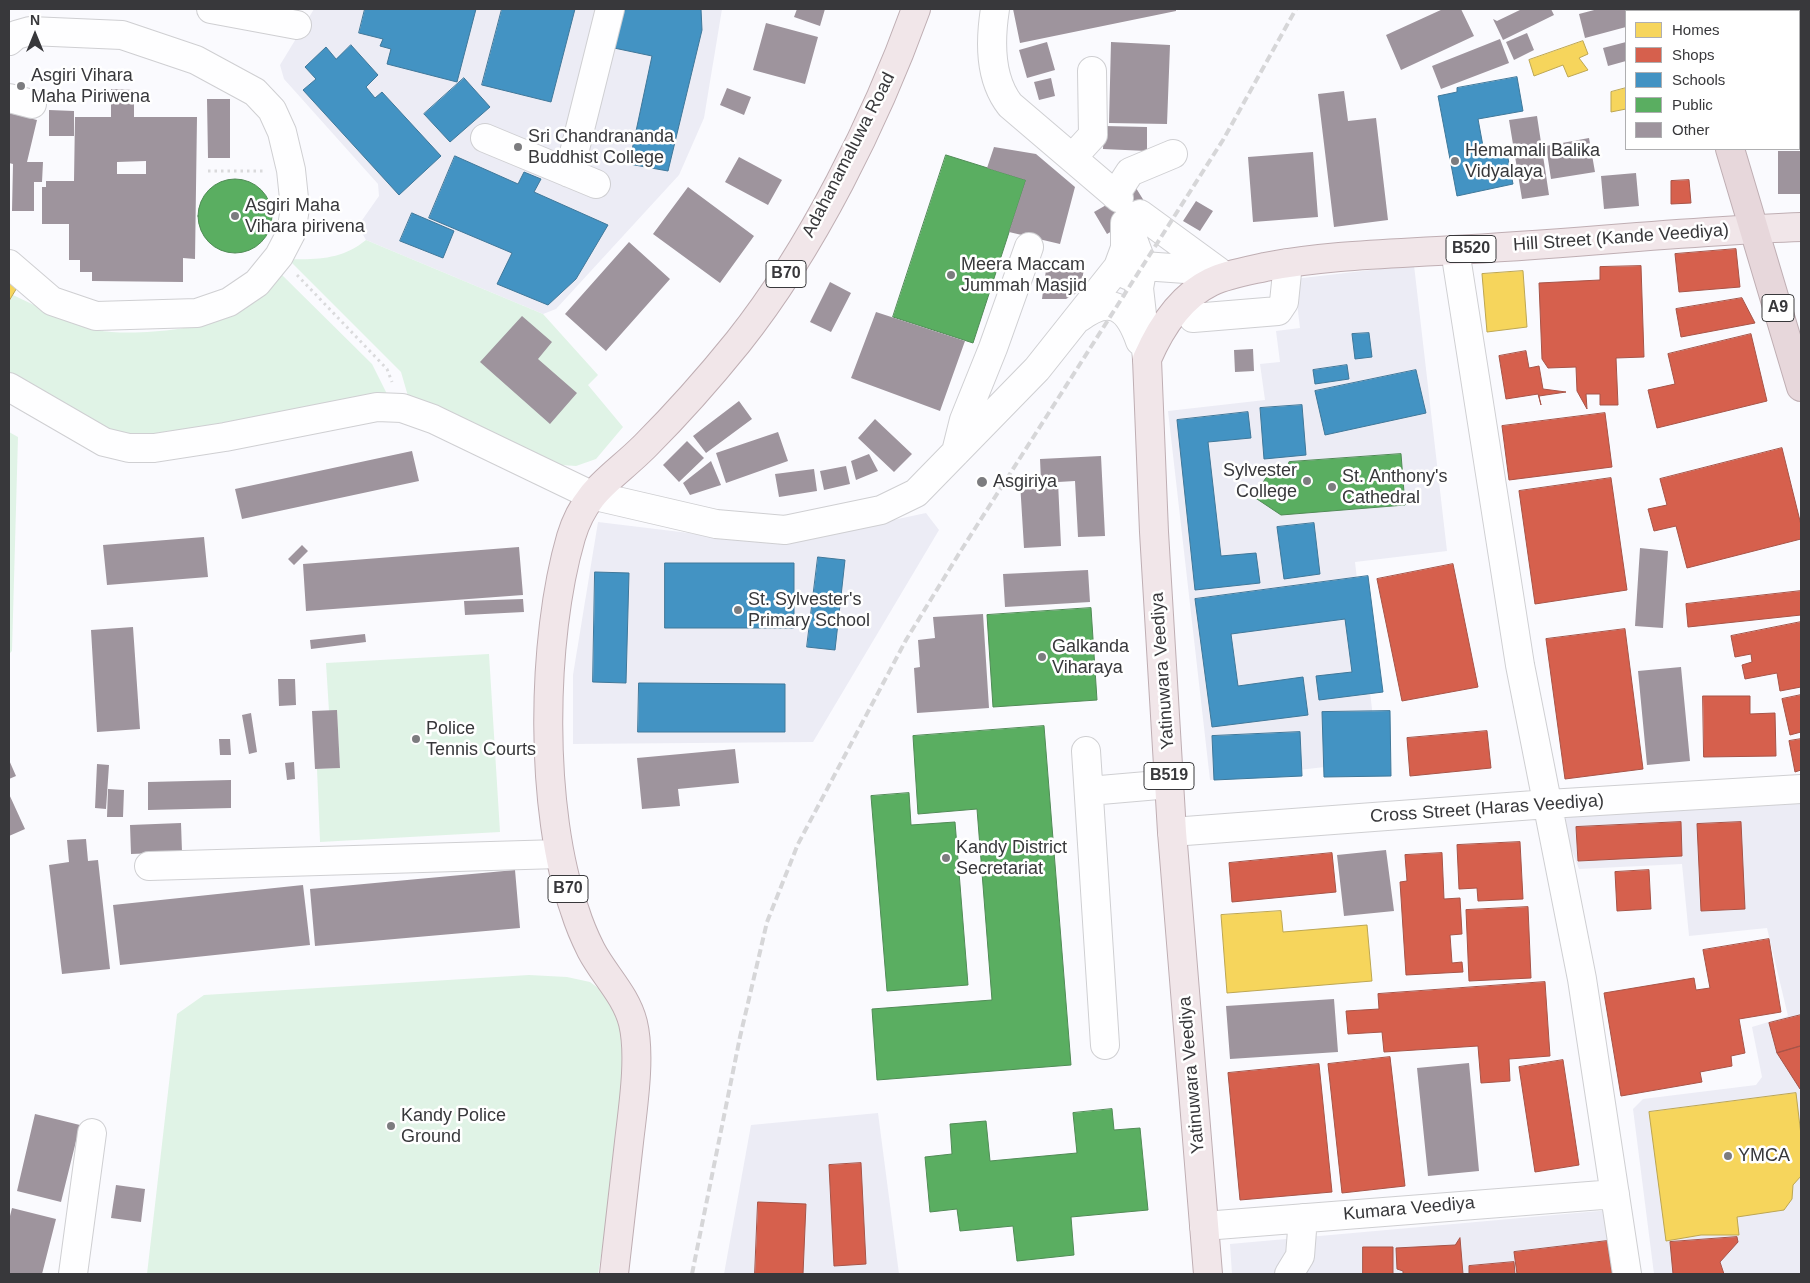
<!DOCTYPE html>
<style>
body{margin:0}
#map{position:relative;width:1810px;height:1283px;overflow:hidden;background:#fafafe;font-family:Arial,sans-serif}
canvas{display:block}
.frame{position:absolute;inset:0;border:10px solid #38383b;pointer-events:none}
.legend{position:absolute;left:1625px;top:10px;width:175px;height:140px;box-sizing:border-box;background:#fff;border:1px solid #afafb1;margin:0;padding:6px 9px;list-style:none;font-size:15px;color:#38383b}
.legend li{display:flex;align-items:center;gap:10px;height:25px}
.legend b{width:25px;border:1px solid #afafb1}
.north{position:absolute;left:10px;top:10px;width:50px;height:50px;-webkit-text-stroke:4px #fff;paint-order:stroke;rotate:0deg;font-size:14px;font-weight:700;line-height:20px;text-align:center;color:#38383b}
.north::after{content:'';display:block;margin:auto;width:18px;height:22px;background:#38383b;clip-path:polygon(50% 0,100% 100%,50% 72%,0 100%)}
</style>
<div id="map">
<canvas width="1810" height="1283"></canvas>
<div class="frame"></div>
<ul class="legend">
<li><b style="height:14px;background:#f6d55c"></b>Homes</li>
<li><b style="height:14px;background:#d6604d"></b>Shops</li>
<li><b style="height:14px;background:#4393c3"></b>Schools</li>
<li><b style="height:14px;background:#5aae61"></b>Public</li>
<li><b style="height:14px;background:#9e949d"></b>Other</li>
</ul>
<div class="north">N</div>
</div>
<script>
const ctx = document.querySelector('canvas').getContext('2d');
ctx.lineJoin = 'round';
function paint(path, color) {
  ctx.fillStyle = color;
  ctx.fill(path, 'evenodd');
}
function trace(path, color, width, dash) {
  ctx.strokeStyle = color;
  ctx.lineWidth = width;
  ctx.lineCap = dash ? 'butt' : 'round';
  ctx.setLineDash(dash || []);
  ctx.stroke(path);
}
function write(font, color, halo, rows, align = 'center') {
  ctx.font = font + ' Arial,sans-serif';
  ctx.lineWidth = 5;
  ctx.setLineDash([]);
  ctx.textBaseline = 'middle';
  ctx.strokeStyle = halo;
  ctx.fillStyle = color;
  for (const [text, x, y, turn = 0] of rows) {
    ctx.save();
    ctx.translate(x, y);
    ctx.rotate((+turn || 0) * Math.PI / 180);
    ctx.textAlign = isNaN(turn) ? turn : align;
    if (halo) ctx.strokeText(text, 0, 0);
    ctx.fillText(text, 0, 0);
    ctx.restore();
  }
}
const built = new Path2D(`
 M 314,9 L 722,9 L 704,118 L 679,175 L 556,309 L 543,314 L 366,240 L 358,226 L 379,196 L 378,184 L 284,79 L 280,65 Z
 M 1414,265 L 1447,551 L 1355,562 L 1378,761 L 1210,780 L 1168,411 L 1265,400 L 1260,364 L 1280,362 L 1276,331 L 1300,328 L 1294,279 Z
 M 926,513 L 939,530 L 813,742 L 573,744 L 573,675 L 598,522 L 780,544 Z
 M 1801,802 L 1801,1274 L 1654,1274 L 1633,1109 L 1643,1099 L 1756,1085 L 1762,1077 L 1752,1027 L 1788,1016 L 1767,928 L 1689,936 L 1682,864 L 1579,869 L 1556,809 Z
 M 878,1113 L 899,1274 L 724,1274 L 751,1125 Z
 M 1610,1210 L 1620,1274 L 1232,1274 L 1230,1244 Z`);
const green = new Path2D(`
 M 366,240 L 543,314 L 598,375 L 588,385 L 623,427 L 596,459 L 576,466 L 547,464 L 410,403 L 401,372 L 288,259 C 318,260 343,259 366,240 Z
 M 278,271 L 372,364 L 389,398 L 192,435 L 113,434 L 9,380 L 9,301 L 13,295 C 39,307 68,323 97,330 C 126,336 191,331 218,319 C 233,312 263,283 278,271 Z
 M 9,432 L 18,437 L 12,651 L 9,654 Z
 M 489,654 L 500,832 L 320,842 L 317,769 L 340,768 L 337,711 L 329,711 L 326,663 Z
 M 529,975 L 567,977 L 590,982 L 609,996 L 623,1024 L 626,1061 L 612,1191 L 598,1274 L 147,1274 L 177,1014 L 204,995 Z`);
const homes = new Path2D(`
 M 1583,41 L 1588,54 L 1579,58 L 1588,70 L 1568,77 L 1563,65 L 1534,76 L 1529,60 Z
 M 1626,88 L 1626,109 L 1611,112 L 1611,92 Z
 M 1523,271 L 1527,327 L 1487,332 L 1482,274 Z
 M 9,275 L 21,281 L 9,301 Z
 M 1281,911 L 1283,932 L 1367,925 L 1372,981 L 1227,993 L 1221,915 Z
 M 1796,1093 L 1801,1135 L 1801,1176 L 1793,1185 L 1792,1199 L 1784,1210 L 1737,1217 L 1739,1235 L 1701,1235 L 1666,1241 L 1649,1112 Z`);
const shops = new Path2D(`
 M 1689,180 L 1691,203 L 1671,204 L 1671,181 Z
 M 1736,249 L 1740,287 L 1679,292 L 1675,254 Z
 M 1641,266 L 1644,357 L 1616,358 L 1618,405 L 1600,405 L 1600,394 L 1586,394 L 1587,409 L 1577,391 L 1576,367 L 1548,368 L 1542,359 L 1539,283 L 1600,280 L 1600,267 Z
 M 1742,298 L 1755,323 L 1681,337 L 1676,309 Z
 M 1751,334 L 1767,401 L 1657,428 L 1648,390 L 1675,384 L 1668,354 Z
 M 1526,351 L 1529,368 L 1539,366 L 1543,389 L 1566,392 L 1539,396 L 1541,405 L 1538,394 L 1506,399 L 1499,356 Z
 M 1605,413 L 1612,467 L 1509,480 L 1502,426 Z
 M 1782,448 L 1801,525 L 1801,539 L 1687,568 L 1676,526 L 1654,531 L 1648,509 L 1667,505 L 1660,479 Z
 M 1611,478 L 1627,590 L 1535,604 L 1519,491 Z
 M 1453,564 L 1478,687 L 1402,701 L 1377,579 Z
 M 1801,591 L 1801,615 L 1688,627 L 1686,604 Z
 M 1801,622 L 1801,687 L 1780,691 L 1777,673 L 1745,679 L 1742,665 L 1752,662 L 1751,654 L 1735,657 L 1731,636 Z
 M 1625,629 L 1643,769 L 1565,779 L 1546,639 Z
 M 1801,695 L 1801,732 L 1790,735 L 1782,699 Z
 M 1703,696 L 1750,696 L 1750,714 L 1775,713 L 1776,756 L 1704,757 Z
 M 1487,731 L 1491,768 L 1410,776 L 1407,738 Z
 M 1801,739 L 1801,770 L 1795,772 L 1789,741 Z
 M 1681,822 L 1682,856 L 1578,861 L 1576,827 Z
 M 1741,822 L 1745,909 L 1701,911 L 1697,824 Z
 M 1520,842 L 1523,899 L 1478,901 L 1477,888 L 1459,889 L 1457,845 Z
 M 1332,853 L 1336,892 L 1232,902 L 1229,863 Z
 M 1442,853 L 1444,899 L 1460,898 L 1462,934 L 1450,935 L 1452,963 L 1462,962 L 1463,972 L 1406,975 L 1400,882 L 1407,881 L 1405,855 Z
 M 1649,870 L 1651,909 L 1617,911 L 1615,872 Z
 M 1528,907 L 1531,978 L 1469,981 L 1466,910 Z
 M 1769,939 L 1781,1012 L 1739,1019 L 1745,1053 L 1731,1056 L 1732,1066 L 1700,1072 L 1702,1082 L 1621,1096 L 1604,993 L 1694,978 L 1696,990 L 1710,988 L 1703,950 Z
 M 1545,982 L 1550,1056 L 1509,1059 L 1510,1081 L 1481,1083 L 1478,1046 L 1384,1052 L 1382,1032 L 1348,1034 L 1346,1011 L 1379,1009 L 1378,994 Z
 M 1801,1015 L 1801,1046 L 1777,1053 L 1769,1023 Z
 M 1801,1046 L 1801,1089 L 1800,1089 L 1777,1053 Z
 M 1390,1057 L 1405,1186 L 1342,1193 L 1328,1064 Z
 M 1563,1060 L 1579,1165 L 1535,1172 L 1519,1067 Z
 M 1319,1064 L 1332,1192 L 1240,1200 L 1228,1073 Z
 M 861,1163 L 866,1264 L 834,1266 L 829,1165 Z
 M 758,1202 L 806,1204 L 803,1274 L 755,1274 Z
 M 1737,1237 L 1738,1242 L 1720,1262 L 1724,1274 L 1673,1274 L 1670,1242 Z
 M 1460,1238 L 1463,1274 L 1403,1274 L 1403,1271 L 1397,1269 L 1396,1248 L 1455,1245 Z
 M 1607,1241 L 1612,1274 L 1517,1274 L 1514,1252 Z
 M 1363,1247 L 1393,1247 L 1393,1274 L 1363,1274 Z
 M 1514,1262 L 1515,1274 L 1469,1274 L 1469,1266 Z`);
const schools = new Path2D(`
 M 365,9 L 476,9 L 457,82 L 387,64 L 391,49 L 380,46 L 383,39 L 359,33 Z
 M 502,9 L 575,9 L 551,102 L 482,85 Z
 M 623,9 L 701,9 L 702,30 L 668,171 L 629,164 L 652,56 L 614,48 Z
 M 351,45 L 378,75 L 366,87 L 375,98 L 382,92 L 441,156 L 399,195 L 303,90 L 316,79 L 305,67 L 326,47 L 336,59 Z
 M 1517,77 L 1523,111 L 1478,119 L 1485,157 L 1507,153 L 1513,184 L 1457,196 L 1438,96 L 1457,92 L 1457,88 Z
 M 464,78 L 490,107 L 450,142 L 424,114 Z
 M 455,156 L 518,184 L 524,172 L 541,179 L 534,192 L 608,225 L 576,279 L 548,305 L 497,284 L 512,253 L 429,218 Z
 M 412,213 L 454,231 L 443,258 L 400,241 Z
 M 1369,333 L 1372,357 L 1355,359 L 1352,334 Z
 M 1347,365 L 1349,379 L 1315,384 L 1313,370 Z
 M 1416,370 L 1426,413 L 1325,435 L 1315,391 Z
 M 1302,405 L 1306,455 L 1264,459 L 1260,408 Z
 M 1248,412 L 1251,438 L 1208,442 L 1221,556 L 1256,553 L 1260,583 L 1195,590 L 1177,420 Z
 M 1314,523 L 1320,574 L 1284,579 L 1277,527 Z
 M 818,557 L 845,560 L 835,650 L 807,647 Z
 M 665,563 L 794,563 L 794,628 L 665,628 Z
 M 595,572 L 629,573 L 626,683 L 593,682 Z
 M 1368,576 L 1383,692 L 1319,700 L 1316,676 L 1352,672 L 1345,619 L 1231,634 L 1238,686 L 1303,677 L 1308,715 L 1212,727 L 1195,599 Z
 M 639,683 L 785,684 L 785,732 L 638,732 Z
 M 1390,711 L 1391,776 L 1324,777 L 1322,712 Z
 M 1300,732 L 1302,776 L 1214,780 L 1212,736 Z`);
const public = new Path2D(`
 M 946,155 L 1026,180 L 973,343 L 893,317 Z
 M198 216a37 37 0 1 1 74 0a37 37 0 1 1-74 0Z
 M 1401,454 L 1405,505 L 1281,515 L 1254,497 L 1267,476 L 1285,473 L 1289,462 Z
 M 1091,608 L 1097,700 L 993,707 L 987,615 Z
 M 1044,726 L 1071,1065 L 877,1080 L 872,1009 L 992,1000 L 977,809 L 918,814 L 913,736 Z
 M 909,793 L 911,825 L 955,822 L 968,985 L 887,991 L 871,796 Z
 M 1112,1109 L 1114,1130 L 1140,1128 L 1148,1210 L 1071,1217 L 1074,1255 L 1017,1261 L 1013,1226 L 960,1231 L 957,1209 L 930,1212 L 925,1157 L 952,1154 L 950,1124 L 986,1121 L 990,1161 L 1077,1153 L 1073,1113 Z`);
const building = new Path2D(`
 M 797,9 L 825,9 L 820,26 L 794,17 Z
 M 1013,9 L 1176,9 L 1176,11 L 1020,43 Z
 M 1443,9 L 1461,9 L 1474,36 L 1401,70 L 1386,35 Z
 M 1522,9 L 1551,9 L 1554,15 L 1503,40 L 1493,19 L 1497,21 Z
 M 1598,9 L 1652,9 L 1652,11 L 1626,11 L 1626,27 L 1585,38 L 1579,14 Z
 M 1719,9 L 1754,9 L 1755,11 L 1720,11 Z
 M 766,23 L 818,37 L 805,84 L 753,70 Z
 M 1527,33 L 1534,50 L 1514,60 L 1506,42 Z
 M 1500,39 L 1509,63 L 1441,89 L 1432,66 Z
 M 1047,42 L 1055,70 L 1027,78 L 1019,50 Z
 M 1111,42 L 1170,45 L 1167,124 L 1109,123 Z
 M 1626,42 L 1626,61 L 1608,66 L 1603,48 Z
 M 1051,78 L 1055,96 L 1039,100 L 1034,82 Z
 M 727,88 L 751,97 L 744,115 L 720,105 Z
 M 111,89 L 134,90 L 134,117 L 197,117 L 195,259 L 183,258 L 183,282 L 92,281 L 92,272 L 80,272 L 80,260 L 69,260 L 69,224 L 42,224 L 42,187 L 46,187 L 46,181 L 74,181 L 75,117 L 111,117 ZM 146,161 L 146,174 L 117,174 L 117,162 Z
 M 1344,91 L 1348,121 L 1376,118 L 1388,220 L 1334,227 L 1318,94 Z
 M 207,99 L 230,99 L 230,158 L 208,158 Z
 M 49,110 L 74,111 L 74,136 L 49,136 Z
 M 9,113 L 37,120 L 27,162 L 43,162 L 42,182 L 34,182 L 34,211 L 12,211 L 13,164 L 9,163 Z
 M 1537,116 L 1549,195 L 1522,199 L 1509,120 Z
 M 1104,126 L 1147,127 L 1147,151 L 1103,149 Z
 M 1589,138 L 1595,172 L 1551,179 L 1546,146 Z
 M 994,147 L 1036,154 L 1075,187 L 1060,244 L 1009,232 L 1026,180 L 987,168 Z
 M 1778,151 L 1801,151 L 1801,194 L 1778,194 Z
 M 1313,152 L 1318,217 L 1253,222 L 1248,157 Z
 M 739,157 L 782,180 L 768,205 L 725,182 Z
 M 1636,173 L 1639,206 L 1604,209 L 1601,176 Z
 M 688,187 L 754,236 L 720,283 L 653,234 Z
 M 1136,188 L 1149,209 L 1107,234 L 1094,212 Z
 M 1196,201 L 1213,211 L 1200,231 L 1183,221 Z
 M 629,242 L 670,279 L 606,351 L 565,314 Z
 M 1084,269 L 1080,291 L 1066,299 L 1042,299 L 1046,270 Z
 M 830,282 L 851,293 L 831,332 L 810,322 Z
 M 876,312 L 965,341 L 940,411 L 851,378 Z
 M 522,316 L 552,342 L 538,359 L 577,393 L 550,424 L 480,362 Z
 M 1253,349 L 1254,371 L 1235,372 L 1234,350 Z
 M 739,401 L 752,419 L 706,453 L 693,436 Z
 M 875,419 L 912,454 L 894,472 L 858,438 Z
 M 778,432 L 788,461 L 726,483 L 716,453 Z
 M 687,441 L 704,458 L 679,482 L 663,465 Z
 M 412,451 L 419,481 L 242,519 L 235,489 Z
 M 869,454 L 878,471 L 856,480 L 851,461 Z
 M 1101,456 L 1105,536 L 1078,537 L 1075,481 L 1058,482 L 1061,546 L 1024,548 L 1020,482 L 1041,481 L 1040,459 Z
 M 711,461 L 721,485 L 690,495 L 683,483 Z
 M 846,466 L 850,484 L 824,490 L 820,471 Z
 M 814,469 L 817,491 L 779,497 L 775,474 Z
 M 204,537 L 208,577 L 107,585 L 103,545 Z
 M 302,545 L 308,551 L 294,565 L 288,559 Z
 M 519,547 L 523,595 L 306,611 L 303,564 Z
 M 1640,548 L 1668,551 L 1663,628 L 1635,626 Z
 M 1088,570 L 1090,602 L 1005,607 L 1003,574 Z
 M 523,599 L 524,612 L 465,615 L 464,601 Z
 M 983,614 L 989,708 L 917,713 L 914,668 L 920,667 L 918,640 L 935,638 L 933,617 Z
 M 133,627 L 140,729 L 97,732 L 91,630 Z
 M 365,634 L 366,642 L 311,649 L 310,640 Z
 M 1681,667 L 1690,761 L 1647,765 L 1638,671 Z
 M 278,679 L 295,679 L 296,705 L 279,706 Z
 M 337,710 L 340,768 L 315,769 L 312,711 Z
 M 251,713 L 257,752 L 249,754 L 242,715 Z
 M 219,739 L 230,739 L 231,755 L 220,755 Z
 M 735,749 L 739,783 L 678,789 L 680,806 L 642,809 L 637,758 Z
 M 9,760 L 16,776 L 9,779 Z
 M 294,762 L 295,779 L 287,780 L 285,763 Z
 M 97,764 L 109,765 L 106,809 L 95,808 Z
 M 231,780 L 231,808 L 148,810 L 148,782 Z
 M 108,789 L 124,790 L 123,817 L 107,817 Z
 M 9,794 L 25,829 L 9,836 Z
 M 181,823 L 182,852 L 131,854 L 130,825 Z
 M 86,839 L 88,861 L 98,860 L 110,969 L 62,974 L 49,865 L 69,862 L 67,840 Z
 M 1386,850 L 1394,911 L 1344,916 L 1337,855 Z
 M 515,870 L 520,928 L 315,946 L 310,889 Z
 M 303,885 L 310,945 L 120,965 L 113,905 Z
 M 1334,999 L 1338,1052 L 1230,1059 L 1226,1006 Z
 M 1469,1063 L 1479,1171 L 1428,1176 L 1417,1068 Z
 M 35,1114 L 80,1125 L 61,1202 L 17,1191 Z
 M 116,1185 L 145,1189 L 141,1222 L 111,1218 Z
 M 12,1208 L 56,1219 L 42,1274 L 9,1274 L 9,1220 Z`);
const path = new Path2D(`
 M 208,171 L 265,171
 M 297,275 L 387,369 L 392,382`);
const minor = new Path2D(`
 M 211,9 L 297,25
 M 995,9 C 990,41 989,78 1010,105 L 1119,198
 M 9,41 L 16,35 L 30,31 L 122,35 L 196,60 L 255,92 L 272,110 L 282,132 L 291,170 L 295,208 L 291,233 L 279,256 L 257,283 L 229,302 L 197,313 L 96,316 L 52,301 L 9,264
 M 9,98 L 32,104
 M 485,138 L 596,184
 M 1072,158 L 1093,135 L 1092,71
 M 569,173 L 610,9
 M 1115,195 L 1130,172 L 1173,154
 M 1140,214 L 1218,271
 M 1128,226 L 1143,266 L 1139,288 L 1147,359
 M 1455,250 L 1520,665 L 1582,979 L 1627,1274
 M 1127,275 L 1143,266 L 1200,270 L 1225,276
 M 1079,318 C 1111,294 1128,307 1140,341
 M 1193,318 L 1278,311 L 1284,302 L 1288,263
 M 9,387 L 104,442 L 129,448 L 154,448 L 225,437 L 377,407 L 402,408 L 433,419 L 591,495 L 716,524 L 785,530 L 881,510 L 916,493 L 1037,369 L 1118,267 L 1125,248 L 1125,223
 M 956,452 L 964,420 L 993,348 L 1029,247
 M 1086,751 L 1105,1045
 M 1089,791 L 1170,784
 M 1172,832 L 1548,804 L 1801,789
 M 149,866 L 559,854
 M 1204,1226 L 1615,1194
 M 73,1274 L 92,1133
 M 1289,1274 L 1300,1256 L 1303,1218`);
const major = new Path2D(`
 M 614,1274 C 619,1230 624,1186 629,1142 C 633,1107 641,1056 633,1023 C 626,995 604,975 591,950 C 585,938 579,924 575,911 C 539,810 541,640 571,537 C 585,490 613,478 645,446 C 677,414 709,378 738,342 C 812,249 876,120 916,9
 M 1208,1274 L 1172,832 L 1154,532 L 1147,359 C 1160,329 1180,297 1211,282 C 1228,274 1247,271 1265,267 C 1328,255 1390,254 1454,250 C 1570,244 1685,231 1801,227`);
const highway = new Path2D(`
 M 1689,9 L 1689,11
 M 1730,149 L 1801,387`);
const rail = new Path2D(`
 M 692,1274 L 740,1037 L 767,922 L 798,844 L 906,640 L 960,552 L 1223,140 L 1296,9`);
const markers = [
 [21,86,5,"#7c7c7f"],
 [518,147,5,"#7c7c7f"],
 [1455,161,5,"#7c7c7f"],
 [235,216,5,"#7c7c7f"],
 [951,275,5,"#7c7c7f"],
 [1307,481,5,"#7c7c7f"],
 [982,482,6,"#7c7c7f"],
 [1332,487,5,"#7c7c7f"],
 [738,610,5,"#7c7c7f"],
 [1042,657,5,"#7c7c7f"],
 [416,739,5,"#7c7c7f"],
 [946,858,5,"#7c7c7f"],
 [391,1126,5,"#7c7c7f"],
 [1728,1156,5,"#7c7c7f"]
];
const shields = [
 [1471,249,50],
 [786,274,40],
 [1778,308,32],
 [1169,776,50],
 [568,889,40]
];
const shieldNames = [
 ["B520",1471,249],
 ["B70",786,274],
 ["A9",1778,308],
 ["B519",1169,776],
 ["B70",568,889]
];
const poiNames = [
 ["Asgiri Vihara",31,76],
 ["Maha Piriwena",31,97],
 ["Sri Chandrananda",528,137],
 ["Buddhist College",528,158],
 ["Hemamali Balika",1465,151],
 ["Vidyalaya",1465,172],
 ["Asgiri Maha",245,206],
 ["Vihara pirivena",245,227],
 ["Meera Maccam",961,265],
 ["Jummah Masjid",961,286],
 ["Sylvester",1297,471,"right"],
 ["College",1297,492,"right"],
 ["St. Anthony's",1342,477],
 ["Cathedral",1342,498],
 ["Asgiriya",993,482],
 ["St. Sylvester's",748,600],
 ["Primary School",748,621],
 ["Galkanda",1052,647],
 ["Viharaya",1052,668],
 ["Police",426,729],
 ["Tennis Courts",426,750],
 ["Kandy District",956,848],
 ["Secretariat",956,869],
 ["Kandy Police",401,1116],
 ["Ground",401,1137],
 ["YMCA",1738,1156]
];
const streetNames = [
 ["Adahanamaluwa Road",849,155,-63],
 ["Hill Street (Kande Veediya)",1621,238,-4],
 ["Yatinuwara Veediya",1163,671,-94],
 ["Cross Street (Haras Veediya)",1487,809,-4],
 ["Yatinuwara Veediya",1192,1075,-95],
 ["Kumara Veediya",1409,1209,-5]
];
paint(built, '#ececf5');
paint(green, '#e0f3e6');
paint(homes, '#f6d55c');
trace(homes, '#bda652', 1);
paint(shops, '#d6604d');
trace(shops, '#a75448', 1);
paint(schools, '#4393c3');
trace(schools, '#40789a', 1);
paint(public, '#5aae61');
trace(public, '#508b56', 1);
paint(building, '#9e949d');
trace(minor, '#cfcfd2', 30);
trace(major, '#bfaeb3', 30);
trace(highway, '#bfaeb3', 30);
trace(path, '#dadadc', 3, [2.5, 4]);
trace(minor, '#fefeff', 28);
trace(major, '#f1e6e9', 28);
trace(highway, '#e7d7db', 28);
trace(rail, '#d6d6d8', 4, [8, 4]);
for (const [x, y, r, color] of markers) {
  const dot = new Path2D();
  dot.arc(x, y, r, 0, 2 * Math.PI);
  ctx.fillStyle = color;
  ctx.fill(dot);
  trace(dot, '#fff', 2);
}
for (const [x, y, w] of shields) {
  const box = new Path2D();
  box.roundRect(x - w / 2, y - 13.5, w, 27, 4);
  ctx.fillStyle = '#fff';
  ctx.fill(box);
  trace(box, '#38383b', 1);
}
write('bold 16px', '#38383b', null, shieldNames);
write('18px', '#38383b', '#fff', poiNames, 'left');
write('18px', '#38383b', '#fff', streetNames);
</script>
